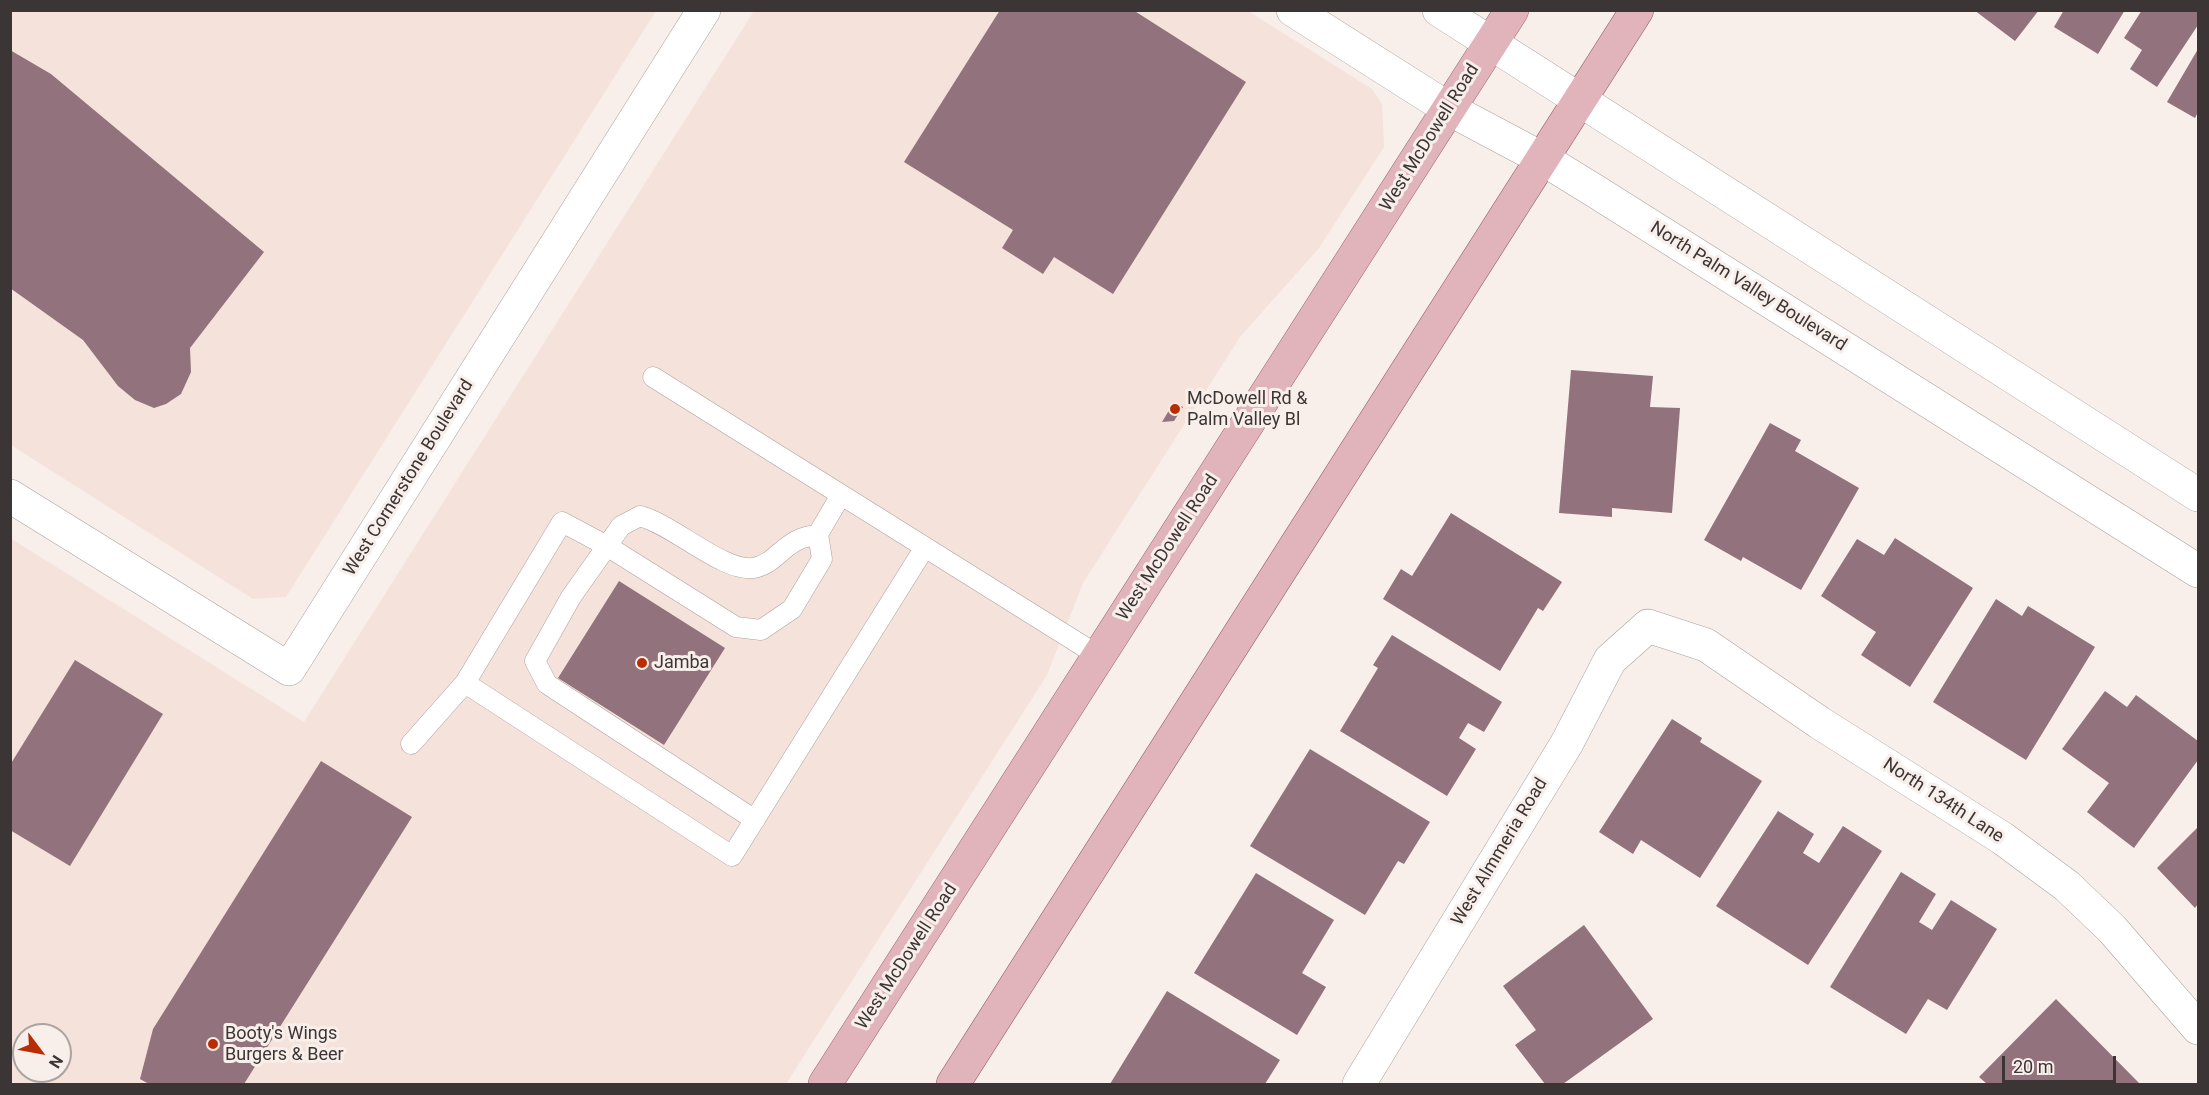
<!DOCTYPE html>
<style>
body{margin:0}
#map{position:relative;width:2209px;height:1095px;overflow:hidden;background:#f8eeea;font-family:Roboto,sans-serif}
canvas{display:block}
.frame{position:absolute;inset:0;border:12px solid #3b3635;pointer-events:none}
.north{position:absolute;left:12px;top:1023px;width:60px;height:60px;box-sizing:border-box;background:#f8eeea;border:2px solid #aca4a2;border-radius:50%;rotate:122deg;font-size:16px;font-weight:700;line-height:24px;text-align:center;color:#3b3635}
.north::after{content:'';display:block;margin:auto;width:21px;height:27px;background:#b82e02;clip-path:polygon(50% 0,100% 100%,50% 72%,0 100%)}
.scale{position:absolute;left:2002px;top:1056px;width:114px;height:27px;box-sizing:border-box;border:3px solid #3b3635;border-top:0;padding-left:8px;font-size:18px;line-height:21px;white-space:nowrap;color:#3b3635;-webkit-text-stroke:4px #f8eeea;paint-order:stroke}
</style>
<div id="map">
<canvas width="2209" height="1095"></canvas>
<div class="frame"></div>
<div class="north">N</div>
<div class="scale">20 m</div>
</div>
<script>
const ctx = document.querySelector('canvas').getContext('2d');
ctx.lineJoin = 'round';
function paint(path, color) {
  ctx.fillStyle = color;
  ctx.fill(path, 'evenodd');
}
function trace(path, color, width, dash) {
  ctx.strokeStyle = color;
  ctx.lineWidth = width;
  ctx.lineCap = dash ? 'butt' : 'round';
  ctx.setLineDash(dash || []);
  ctx.stroke(path);
}
function write(font, color, halo, rows, align = 'center') {
  ctx.font = font + ' Roboto,sans-serif';
  ctx.lineWidth = 6;
  ctx.setLineDash([]);
  ctx.textBaseline = 'middle';
  ctx.strokeStyle = halo;
  ctx.fillStyle = color;
  for (const [text, x, y, turn = 0] of rows) {
    ctx.save();
    ctx.translate(x, y);
    ctx.rotate((+turn || 0) * Math.PI / 180);
    ctx.textAlign = isNaN(turn) ? turn : align;
    if (halo) ctx.strokeText(text, 0, 0);
    ctx.fillText(text, 0, 0);
    ctx.restore();
  }
}
const built = new Path2D(`
 M 10,11 L 656,11 L 286,597 L 253,599 L 11,445 Z
 M 754,11 L 1248,11 L 1372,89 L 1382,104 L 1384,147 L 1319,248 L 1240,337 L 1083,583 L 1047,675 L 786,1084 L 11,1084 L 10,538 L 304,722 ZM 24,1035 L 60,1035 L 60,1071 L 24,1071 Z`);
const building = new Path2D(`
 M 1000,10 L 1133,10 L 1246,82 L 1113,294 L 1054,257 L 1043,274 L 1002,248 L 1013,230 L 904,162 Z
 M 1974,10 L 2039,10 L 2015,41 Z
 M 2064,10 L 2125,10 L 2098,54 L 2054,27 Z
 M 2142,10 L 2198,11 L 2198,25 L 2157,87 L 2130,69 L 2142,50 L 2124,38 Z
 M 2198,49 L 2198,112 L 2195,118 L 2167,102 Z
 M 10,50 L 51,74 L 264,252 L 190,348 L 191,372 L 181,394 L 166,404 L 154,408 L 135,400 L 118,386 L 83,340 L 10,288 Z
 M 1571,370 L 1653,376 L 1650,407 L 1680,408 L 1672,513 L 1612,508 L 1612,517 L 1559,513 Z
 M 1174,402 L 1183,407 L 1174,421 L 1162,422 Z
 M 1770,423 L 1801,440 L 1795,451 L 1859,488 L 1801,590 L 1743,557 L 1741,561 L 1704,540 Z
 M 1451,513 L 1562,582 L 1543,611 L 1538,608 L 1500,671 L 1383,599 L 1401,569 L 1412,576 Z
 M 1895,538 L 1973,588 L 1910,687 L 1861,655 L 1876,632 L 1821,596 L 1857,539 L 1884,555 Z
 M 619,581 L 725,648 L 664,745 L 558,678 Z
 M 1996,599 L 2022,616 L 2028,606 L 2095,647 L 2026,760 L 1933,702 Z
 M 1392,635 L 1502,702 L 1484,732 L 1468,723 L 1459,738 L 1476,749 L 1447,796 L 1340,731 L 1378,668 L 1373,665 Z
 M 75,660 L 163,714 L 70,866 L 10,830 L 10,765 Z
 M 2105,691 L 2127,707 L 2136,695 L 2198,741 L 2198,760 L 2134,848 L 2087,812 L 2109,783 L 2062,749 Z
 M 1672,719 L 1702,738 L 1700,742 L 1762,781 L 1700,878 L 1641,840 L 1633,854 L 1599,832 Z
 M 1310,749 L 1430,822 L 1404,864 L 1398,861 L 1365,915 L 1250,846 Z
 M 321,761 L 412,817 L 244,1084 L 149,1084 L 140,1079 L 153,1029 Z
 M 1778,811 L 1814,834 L 1803,853 L 1819,863 L 1843,826 L 1882,851 L 1808,965 L 1716,906 Z
 M 2198,827 L 2198,904 L 2195,908 L 2157,868 Z
 M 1901,872 L 1936,894 L 1919,922 L 1932,930 L 1951,900 L 1997,929 L 1947,1010 L 1928,999 L 1906,1034 L 1830,987 Z
 M 1256,873 L 1334,920 L 1302,973 L 1326,987 L 1297,1035 L 1194,973 Z
 M 1584,925 L 1653,1019 L 1563,1084 L 1545,1084 L 1515,1045 L 1536,1030 L 1503,986 Z
 M 1167,991 L 1280,1060 L 1265,1084 L 1110,1084 Z
 M 2056,999 L 2140,1084 L 1987,1084 L 1979,1077 Z`);
const service = new Path2D(`
 M 653,377 L 1099,656
 M 841,495 L 818,534 L 822,559 L 792,609 L 761,630 L 736,627 L 607,546 L 562,522 L 465,683 L 732,856 L 925,547
 M 411,744 L 465,683
 M 755,820 L 547,684 L 535,661 L 571,597 L 607,546 L 621,526 L 640,516 C 674,525 723,572 753,568 C 773,565 782,546 800,539 C 805,537 812,536 818,534`);
const minor = new Path2D(`
 M 1359,1084 L 1567,743 L 1610,660 L 1648,626 L 1706,645 L 1820,723 L 2002,838 L 2067,886 L 2112,929 L 2198,1028`);
const tertiary = new Path2D(`
 M 1293,10 L 1449,109 L 1543,159 L 1595,191 L 2198,571
 M 1439,10 L 2198,495
 M 10,496 L 289,669 L 704,10`);
const primary = new Path2D(`
 M 825,1084 L 1512,10
 M 953,1084 L 1637,10`);
const markers = [
 [1175,409,6,"#b82e02"],
 [642,663,6,"#b82e02"],
 [213,1044,6,"#b82e02"]
];
const streetNames = [
 ["West McDowell Road",1430,138,-58],
 ["North Palm Valley Boulevard",1748,287,32],
 ["West Cornerstone Boulevard",409,478,-58],
 ["West McDowell Road",1168,548,-57],
 ["North 134th Lane",1943,801,33],
 ["West Almmeria Road",1500,852,-59],
 ["West McDowell Road",907,957,-57]
];
const poiNames = [
 ["McDowell Rd &",1187,399],
 ["Palm Valley Bl",1187,420],
 ["Jamba",654,663],
 ["Booty's Wings",225,1034],
 ["Burgers & Beer",225,1055]
];
paint(built, '#f5e2db');
paint(building, '#92727d');
trace(service, '#aca29f', 21);
trace(minor, '#aca29f', 34);
trace(tertiary, '#aca29f', 34);
trace(primary, '#9a6770', 34);
trace(service, '#fff', 20);
trace(minor, '#fff', 33);
trace(tertiary, '#fff', 33);
trace(primary, '#e1b4bc', 33);
for (const [x, y, r, color] of markers) {
  const dot = new Path2D();
  dot.arc(x, y, r, 0, 2 * Math.PI);
  ctx.fillStyle = color;
  ctx.fill(dot);
  trace(dot, '#f8eeea', 2);
}
write('18px', '#3b3635', '#f8eeea', streetNames);
write('18px', '#3b3635', '#f8eeea', poiNames, 'left');
</script>
